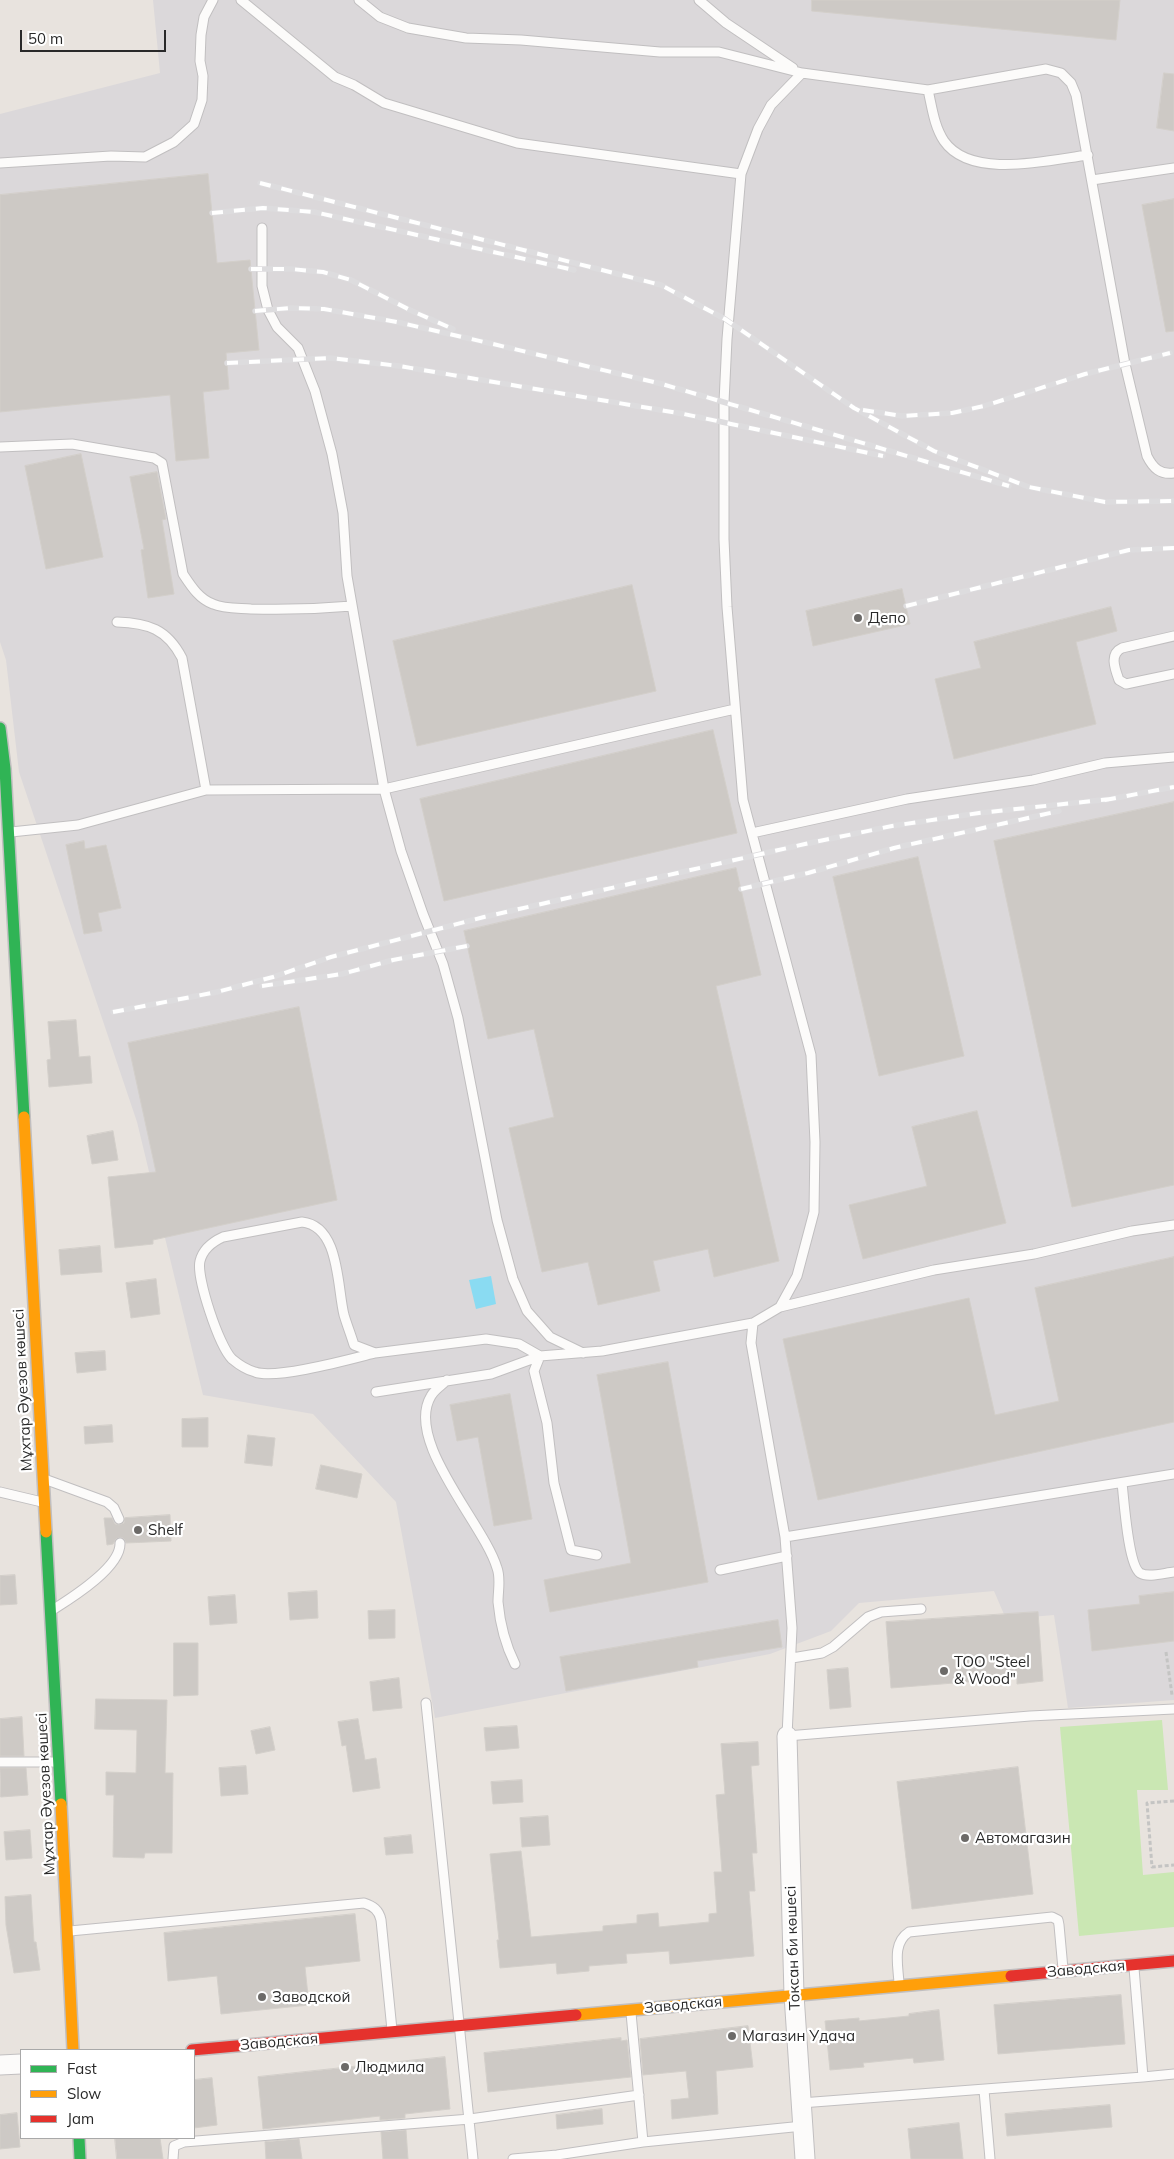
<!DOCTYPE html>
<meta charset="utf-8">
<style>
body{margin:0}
#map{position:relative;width:1174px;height:2159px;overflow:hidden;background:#e8e3de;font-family:Mulish,sans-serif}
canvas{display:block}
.legend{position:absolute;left:20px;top:2049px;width:175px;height:90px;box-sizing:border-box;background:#fff;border:1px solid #a9a9a9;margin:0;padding:6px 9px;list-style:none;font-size:15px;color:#292929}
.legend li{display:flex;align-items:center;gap:10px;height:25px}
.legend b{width:25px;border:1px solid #a9a9a9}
.scale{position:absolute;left:20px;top:30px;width:146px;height:22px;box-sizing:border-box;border:2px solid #292929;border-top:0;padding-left:6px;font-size:15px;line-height:18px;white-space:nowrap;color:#292929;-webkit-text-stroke:4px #fff;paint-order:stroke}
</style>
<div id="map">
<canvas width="1174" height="2159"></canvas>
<ul class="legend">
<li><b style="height:6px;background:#30b455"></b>Fast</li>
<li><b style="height:6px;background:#ff9f0a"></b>Slow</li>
<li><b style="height:6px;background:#e5322d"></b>Jam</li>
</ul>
<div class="scale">50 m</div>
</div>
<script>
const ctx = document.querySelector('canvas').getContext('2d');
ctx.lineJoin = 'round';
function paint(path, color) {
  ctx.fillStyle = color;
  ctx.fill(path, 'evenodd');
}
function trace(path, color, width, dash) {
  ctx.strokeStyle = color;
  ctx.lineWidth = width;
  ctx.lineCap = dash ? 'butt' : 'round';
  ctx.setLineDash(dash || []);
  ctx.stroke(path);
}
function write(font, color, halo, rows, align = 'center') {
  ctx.font = font + ' Mulish,sans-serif';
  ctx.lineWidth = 4.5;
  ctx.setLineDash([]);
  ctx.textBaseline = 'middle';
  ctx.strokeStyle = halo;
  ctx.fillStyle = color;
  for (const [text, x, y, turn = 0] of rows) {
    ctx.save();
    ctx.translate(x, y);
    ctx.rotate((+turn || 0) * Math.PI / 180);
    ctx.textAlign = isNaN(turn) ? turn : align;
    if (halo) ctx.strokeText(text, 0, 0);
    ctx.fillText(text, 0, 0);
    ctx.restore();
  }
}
const industrial = new Path2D(`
 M 153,0 L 1174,0 L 1174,1700 L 1068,1708 L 1054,1615 L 1006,1619 L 994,1591 L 859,1603 L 831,1631 L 770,1654 L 435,1718 L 396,1502 L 313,1414 L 203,1395 L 137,1122 L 19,772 L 6,660 L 0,642 L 0,114 L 160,73 Z`);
const green = new Path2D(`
 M 1162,1720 L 1168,1790 L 1137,1790 L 1143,1875 L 1174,1872 L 1174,1927 L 1079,1936 L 1060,1727 Z`);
const water = new Path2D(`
 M 491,1276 L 496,1304 L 476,1309 L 469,1280 Z`);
const building = new Path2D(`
 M 812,0 L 1120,0 L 1116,40 L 812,11 Z
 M 1164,73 L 1174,74 L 1174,131 L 1157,128 Z
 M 208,174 L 217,263 L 250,260 L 259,350 L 226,353 L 229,389 L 203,392 L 209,458 L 176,461 L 170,395 L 0,412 L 0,195 Z
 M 1174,199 L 1174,331 L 1166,332 L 1142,205 Z
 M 81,454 L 103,557 L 46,569 L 25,466 Z
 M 157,472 L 166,519 L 162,520 L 174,594 L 148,598 L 141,550 L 144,549 L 130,477 Z
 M 632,585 L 656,691 L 417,746 L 393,641 Z
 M 902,589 L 910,624 L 813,646 L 806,611 Z
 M 1111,607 L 1117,631 L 1076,642 L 1096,724 L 954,759 L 935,679 L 981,668 L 974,642 Z
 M 713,730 L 737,833 L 444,901 L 420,799 Z
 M 1174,802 L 1174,1185 L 1072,1207 L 994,841 Z
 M 84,841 L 85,849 L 106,845 L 121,908 L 98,913 L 102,931 L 84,934 L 66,845 Z
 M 918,857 L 964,1056 L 879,1076 L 833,877 Z
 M 736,868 L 761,975 L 716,986 L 779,1261 L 714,1277 L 708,1249 L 653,1261 L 660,1291 L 598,1305 L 588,1262 L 542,1272 L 509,1128 L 554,1117 L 534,1029 L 488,1039 L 464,931 Z
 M 299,1007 L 337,1200 L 153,1240 L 153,1244 L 115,1248 L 108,1177 L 156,1172 L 128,1043 Z
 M 76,1020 L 79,1057 L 90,1056 L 92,1083 L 49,1087 L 47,1060 L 51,1059 L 48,1022 Z
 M 977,1111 L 1006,1223 L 863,1259 L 849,1205 L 927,1186 L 912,1127 Z
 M 113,1131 L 118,1160 L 92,1164 L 87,1136 Z
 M 100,1246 L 102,1272 L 61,1275 L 59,1250 Z
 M 1174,1257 L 1174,1422 L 818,1500 L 783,1339 L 969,1298 L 995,1415 L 1059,1401 L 1035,1288 Z
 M 156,1279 L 160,1314 L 131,1318 L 126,1283 Z
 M 105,1351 L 106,1370 L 77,1373 L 75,1353 Z
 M 668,1362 L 708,1582 L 550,1612 L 544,1580 L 631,1563 L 597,1375 Z
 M 510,1394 L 532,1519 L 494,1526 L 478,1437 L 457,1441 L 450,1405 Z
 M 208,1418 L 208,1447 L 182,1447 L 182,1419 Z
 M 112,1425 L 113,1442 L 85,1444 L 84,1427 Z
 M 248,1435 L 275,1438 L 272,1466 L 245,1463 Z
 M 321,1465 L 362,1474 L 357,1498 L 316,1489 Z
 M 170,1515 L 171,1541 L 126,1543 L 124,1539 L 121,1537 L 116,1539 L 113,1544 L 107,1545 L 104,1518 L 112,1518 L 115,1524 L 119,1525 L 124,1523 L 125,1518 Z
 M 15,1575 L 17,1604 L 0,1605 L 0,1576 Z
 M 317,1591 L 318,1618 L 290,1620 L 288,1593 Z
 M 1174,1592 L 1174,1641 L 1092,1651 L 1088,1610 L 1140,1604 L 1139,1596 Z
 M 235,1595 L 237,1623 L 210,1625 L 208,1597 Z
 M 395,1610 L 395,1638 L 369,1639 L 368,1611 Z
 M 1038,1612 L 1043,1681 L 1017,1684 L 1017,1678 L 891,1688 L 886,1622 Z
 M 778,1620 L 782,1647 L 697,1661 L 698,1667 L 566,1691 L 560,1657 Z
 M 174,1643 L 198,1643 L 198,1695 L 174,1696 Z
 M 848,1668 L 851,1707 L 830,1709 L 827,1670 Z
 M 399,1678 L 402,1708 L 373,1711 L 370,1682 Z
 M 96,1699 L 167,1700 L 165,1773 L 173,1773 L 172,1853 L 145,1853 L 144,1858 L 113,1857 L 114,1795 L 106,1795 L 106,1772 L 136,1773 L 137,1730 L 95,1729 Z
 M 22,1717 L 24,1756 L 0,1756 L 0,1719 Z
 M 358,1719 L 365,1760 L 376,1758 L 380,1788 L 353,1792 L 346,1745 L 342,1746 L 338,1722 Z
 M 517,1726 L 519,1748 L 486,1751 L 484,1728 Z
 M 270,1727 L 275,1750 L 256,1754 L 251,1731 Z
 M 758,1742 L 759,1765 L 751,1766 L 757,1853 L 752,1853 L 755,1891 L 749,1891 L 754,1956 L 670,1964 L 669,1951 L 626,1954 L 627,1963 L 589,1966 L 589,1971 L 557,1974 L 556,1963 L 500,1968 L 497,1940 L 499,1940 L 490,1854 L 521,1851 L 531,1937 L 603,1931 L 603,1926 L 637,1923 L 637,1915 L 658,1913 L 659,1927 L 709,1922 L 709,1914 L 717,1913 L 714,1872 L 722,1872 L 716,1795 L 725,1794 L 721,1744 Z
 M 246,1766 L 248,1794 L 221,1796 L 219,1768 Z
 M 1018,1767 L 1033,1894 L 912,1909 L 897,1782 Z
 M 0,1768 L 26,1768 L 28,1795 L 1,1797 Z
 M 522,1780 L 523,1802 L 493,1804 L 491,1782 Z
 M 548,1816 L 550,1845 L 522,1847 L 520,1818 Z
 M 30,1830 L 32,1858 L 6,1860 L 4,1832 Z
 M 411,1835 L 413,1853 L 386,1855 L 384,1838 Z
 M 31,1895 L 34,1942 L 36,1942 L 40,1970 L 14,1973 L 6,1925 L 5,1897 Z
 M 355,1914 L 360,1961 L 305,1967 L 309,2005 L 221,2014 L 217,1976 L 168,1981 L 164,1933 Z
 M 1121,1995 L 1125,2044 L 998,2054 L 994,2005 Z
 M 939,2010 L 944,2060 L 914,2063 L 913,2058 L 863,2063 L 864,2067 L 830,2070 L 825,2021 L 859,2018 L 859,2021 L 909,2016 L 909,2014 Z
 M 748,2026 L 753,2067 L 716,2071 L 718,2114 L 672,2119 L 671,2100 L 689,2098 L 686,2071 L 643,2075 L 640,2039 Z
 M 621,2038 L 621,2041 L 627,2040 L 631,2077 L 488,2092 L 484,2053 Z
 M 445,2057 L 450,2109 L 405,2114 L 405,2118 L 380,2120 L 380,2116 L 263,2129 L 258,2077 Z
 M 212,2078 L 217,2125 L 194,2128 L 194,2080 Z
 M 1110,2105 L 1112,2127 L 1007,2136 L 1005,2114 Z
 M 602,2109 L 603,2124 L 557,2129 L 556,2115 Z
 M 17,2113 L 20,2147 L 0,2149 L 0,2115 Z
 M 959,2123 L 963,2159 L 911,2159 L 908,2129 Z
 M 406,2130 L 408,2159 L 383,2159 L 381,2132 Z
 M 115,2138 L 160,2138 L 163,2159 L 117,2159 Z
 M 299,2139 L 302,2159 L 266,2159 L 265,2142 Z`);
const path = new Path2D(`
 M 1166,1652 L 1172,1695
 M 1174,1801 L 1147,1803 L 1152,1867 L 1174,1865`);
const lane = new Path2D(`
 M 241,0 L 335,77 L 354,85 L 384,103 L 517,143 L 741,174
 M 359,0 L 380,17 L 408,28 L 466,38 L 521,40 L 660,52 L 719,52 L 802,73
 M 699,0 L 726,23 L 793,68
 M 1088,155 C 1049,160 971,180 944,141 C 934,126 932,107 928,90 L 1046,69 L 1061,73 L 1071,83 L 1076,95 L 1125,364 L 1147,456 C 1153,468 1160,475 1174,473
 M 0,163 L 111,156 L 145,157 L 174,142 L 194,124 L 202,100 L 203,76 L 200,61 L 201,35 L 204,17 L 213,0
 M 1092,180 L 1174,168
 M 262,228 L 262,286 L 268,310 L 277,327 L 298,348 L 315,391 L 332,454 L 343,513 L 347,576 L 384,789 L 401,851 L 423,914 L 443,964 L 458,1018 L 497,1220 L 513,1279 L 527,1311 L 550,1337 L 583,1353
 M 0,447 L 72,444 L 154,458 L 162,463 L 183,574 C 191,586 199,599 213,604 C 224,609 239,608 251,609 C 285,610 318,609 352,606
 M 117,622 C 148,623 167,629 182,658 L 206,790
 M 1174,636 L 1122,648 C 1109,654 1115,669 1119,680 L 1126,684 L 1174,674
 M 11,832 L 78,825 L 206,790 L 384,789 L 735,709
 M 752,833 L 907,799 L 1033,780 L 1105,763 L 1174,757
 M 780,1307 L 934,1270 L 1034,1254 L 1132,1231 L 1174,1225
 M 375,1353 C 351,1359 276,1380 255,1372 C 247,1370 238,1364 232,1359 C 219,1346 196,1277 200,1261 C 203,1249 212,1242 223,1237 L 302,1222 C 340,1226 337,1287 344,1315 C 347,1325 351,1335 354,1345 L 375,1353 L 486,1339 L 519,1344 L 540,1356
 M 447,1380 C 442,1385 434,1390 431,1396 C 404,1441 484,1524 497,1568 C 501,1578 498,1591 498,1602 C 500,1624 505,1644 515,1664
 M 376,1392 L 491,1374 L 540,1356
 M 1174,1474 L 785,1537 L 792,1628 L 787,1736 L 1030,1716 L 1174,1709
 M 47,1480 L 107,1502 L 114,1508 L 119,1519
 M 1122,1483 C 1124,1499 1128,1565 1140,1573 C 1148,1578 1164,1573 1174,1572
 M 0,1492 L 42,1502
 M 785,1537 L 751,1343 L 753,1323 L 780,1307 L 797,1276 L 814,1212 L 815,1142 L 811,1055 L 743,800 L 727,607 L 724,539 L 724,402 L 727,339 L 741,174 L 758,129 L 771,105 L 802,73 L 928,90
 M 597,1555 L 571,1550 L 554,1483 L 547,1423 L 534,1371 L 540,1356 L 602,1351 L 753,1323
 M 720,1570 L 787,1556
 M 54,1609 C 73,1597 121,1567 120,1543
 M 792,1658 L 822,1653 L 833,1647 L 868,1617 L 881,1612 L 921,1609
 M 426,1703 L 473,2159
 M 0,1762 L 57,1762
 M 70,1931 L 364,1903 C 373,1906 379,1910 381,1920 L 392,2030
 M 899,1983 C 898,1965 892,1943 909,1932 L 1052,1917 L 1058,1920 L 1059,1925 L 1063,1969
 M 631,2013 L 643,2142 L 803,2126
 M 1143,2077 L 1174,2074
 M 984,2090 L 990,2159
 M 801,2103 L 1143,2077 L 1134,1968
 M 173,2159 L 174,2146 L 184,2142 L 470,2119 L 639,2095
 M 513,2159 L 557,2155 L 643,2142`);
const street = new Path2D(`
 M 787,1736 L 794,1995 L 805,2159
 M 0,2065 L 21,2064`);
const fast = new Path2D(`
 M 0,728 L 5,769 L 24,1117
 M 46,1532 L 61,1804
 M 79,2138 L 80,2159`);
const slow = new Path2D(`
 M 24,1117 L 46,1532
 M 61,1804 L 73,2050
 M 576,2015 L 1011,1976`);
const jam = new Path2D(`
 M 1011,1976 L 1174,1961
 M 192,2050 L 576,2015`);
const rail = new Path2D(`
 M 260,183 L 661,285 L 725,319 L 854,408 L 934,451 L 1029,487 L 1105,502 L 1174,501
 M 212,213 L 263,208 L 314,212 L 574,270
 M 251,269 L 291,269 L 323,272 L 351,280 L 410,310 L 453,329
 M 255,311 L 290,308 L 324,309 L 397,322 L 493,344 L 662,384 L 1009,486
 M 227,363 L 330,358 L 399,366 L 684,414 L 883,456
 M 863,410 L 902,416 L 952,413 L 984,406 L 1085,374 L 1170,353
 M 906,606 L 1129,550 L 1174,548
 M 1105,800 L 1174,787
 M 741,889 L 808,873 L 894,848 L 1059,811
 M 262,986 L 342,974 L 393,960 L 467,946
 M 113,1012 L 217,992 L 273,977 L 331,957 L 484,917 L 805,844 L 892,826 L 979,813 L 1111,799`);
const markers = [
 [858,618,5,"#6c6a68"],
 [138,1530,5,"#6c6a68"],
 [944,1671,5,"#6c6a68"],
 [965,1838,5,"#6c6a68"],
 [262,1997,5,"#6c6a68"],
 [732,2036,5,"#6c6a68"],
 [345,2067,5,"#6c6a68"]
];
const poiNames = [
 ["Депо",868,618],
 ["Shelf",148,1530],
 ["TOO \"Steel",954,1662],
 ["& Wood\"",954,1679],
 ["Автомагазин",975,1838],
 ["Заводской",272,1997],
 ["Магазин Удача",742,2036],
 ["Людмила",355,2067]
];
const streetNames = [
 ["Мұхтар Әуезов көшесі",23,1390,-93],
 ["Мұхтар Әуезов көшесі",46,1794,-93],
 ["Токсан би көшесі",793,1948,-92],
 ["Заводская",1086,1969,-5],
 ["Заводская",683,2005,-5],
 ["Заводская",279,2042,-5]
];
paint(industrial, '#dbd8da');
paint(green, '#cae7b3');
paint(water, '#8adbf2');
paint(building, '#cdc9c5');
trace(building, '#d3cfca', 1);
trace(lane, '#c1bfc0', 11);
trace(street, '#c1bfc0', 21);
trace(fast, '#c1bfc0', 14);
trace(slow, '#c1bfc0', 14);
trace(jam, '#c1bfc0', 14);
trace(path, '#c4c4c3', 3, [4, 2.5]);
trace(lane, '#fcfbfa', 9);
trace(street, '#fcfbfa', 19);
trace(fast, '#30b455', 11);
trace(slow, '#ff9f0a', 11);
trace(jam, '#e5322d', 11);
trace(rail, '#dddcde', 5.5);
trace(rail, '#fff', 4, [11]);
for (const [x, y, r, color] of markers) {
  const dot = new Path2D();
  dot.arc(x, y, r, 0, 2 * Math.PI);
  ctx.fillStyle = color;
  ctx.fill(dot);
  trace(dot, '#fff', 2);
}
write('15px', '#292929', '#fff', poiNames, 'left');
write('15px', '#292929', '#fff', streetNames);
</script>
